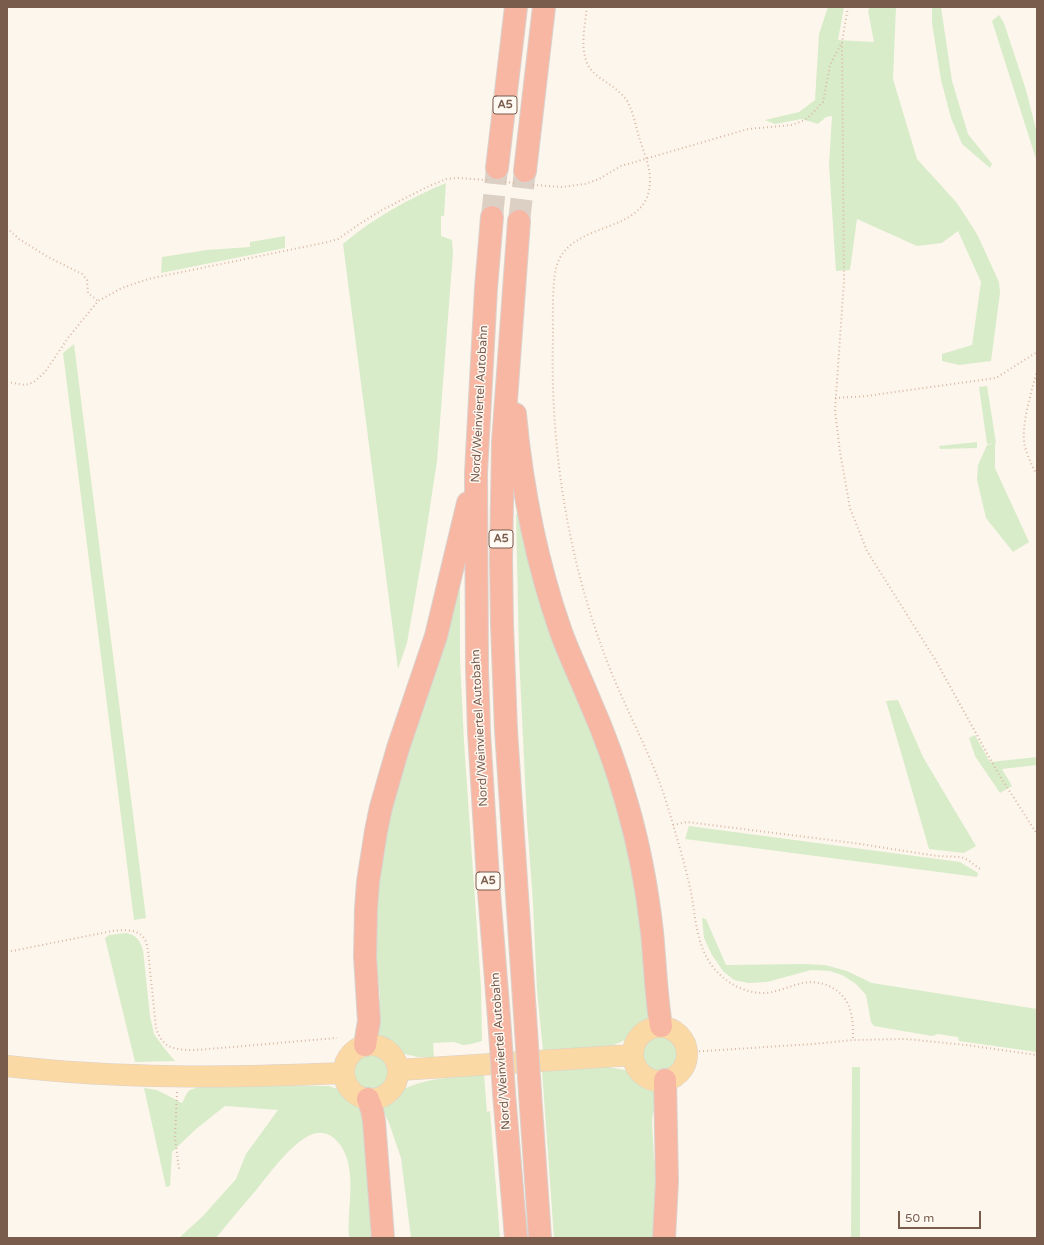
<!DOCTYPE html>
<style>
body{margin:0}
#map{position:relative;width:1044px;height:1245px;overflow:hidden;background:#fdf6ec;font-family:"Varela Round",sans-serif}
canvas{display:block}
.frame{position:absolute;inset:0;border:8px solid #7a5c4d;pointer-events:none}
.scale{position:absolute;left:898px;top:1211px;width:83px;height:18px;box-sizing:border-box;border:2px solid #7a5c4d;border-top:0;padding-left:5px;font-size:12px;line-height:14px;white-space:nowrap;color:#7a5c4d;-webkit-text-stroke:3px #fffaf3;paint-order:stroke}
</style>
<div id="map">
<canvas width="1044" height="1245"></canvas>
<div class="frame"></div>
<div class="scale">50 m</div>
</div>
<script>
const ctx = document.querySelector('canvas').getContext('2d');
ctx.lineJoin = 'round';
function paint(path, color) {
  ctx.fillStyle = color;
  ctx.fill(path, 'evenodd');
}
function trace(path, color, width, dash) {
  ctx.strokeStyle = color;
  ctx.lineWidth = width;
  ctx.lineCap = dash ? 'butt' : 'round';
  ctx.setLineDash(dash || []);
  ctx.stroke(path);
}
function write(font, color, halo, rows, align = 'center') {
  ctx.font = font + ' "Varela Round",sans-serif';
  ctx.lineWidth = 3;
  ctx.setLineDash([]);
  ctx.textBaseline = 'middle';
  ctx.strokeStyle = halo;
  ctx.fillStyle = color;
  for (const [text, x, y, turn = 0] of rows) {
    ctx.save();
    ctx.translate(x, y);
    ctx.rotate((+turn || 0) * Math.PI / 180);
    ctx.textAlign = isNaN(turn) ? turn : align;
    if (halo) ctx.strokeText(text, 0, 0);
    ctx.fillText(text, 0, 0);
    ctx.restore();
  }
}
const green = new Path2D(`
 M 828,7 L 844,7 L 838,40 L 874,42 L 868,11 L 870,7 L 896,7 L 893,79 L 917,159 L 957,203 L 977,234 L 999,282 L 1000,293 L 991,361 L 959,365 L 942,361 L 942,354 L 972,345 L 981,282 L 958,231 L 942,243 L 917,246 L 857,219 L 850,270 L 836,271 L 829,165 L 832,116 L 826,117 L 818,124 L 802,119 L 775,124 L 765,120 L 799,112 L 815,100 L 819,34 Z
 M 932,7 L 941,7 L 952,81 L 968,134 L 992,164 L 990,168 L 962,144 L 951,118 L 941,80 L 932,23 Z
 M 999,15 L 1004,23 L 1026,90 L 1037,133 L 1037,162 L 992,21 Z
 M 446,183 L 444,216 L 441,216 L 441,236 L 452,240 L 453,252 L 437,461 L 424,546 L 407,643 L 398,669 L 343,244 C 373,218 410,198 446,183 Z
 M 285,236 L 285,248 L 161,273 L 162,257 L 207,250 L 250,247 L 250,242 Z
 M 74,344 L 146,918 L 134,920 L 63,353 Z
 M 987,386 L 996,443 L 987,444 L 979,387 Z
 M 977,442 L 977,448 L 940,449 L 939,446 Z
 M 995,443 L 995,468 L 1029,542 L 1013,552 L 986,518 L 977,480 L 978,465 L 987,445 Z
 M 516,514 L 519,514 L 619,811 L 637,890 L 645,971 L 649,1019 L 636,1026 L 627,1039 L 614,1045 L 601,1048 L 543,1050 L 537,991 L 533,903 L 527,821 L 519,655 Z
 M 460,578 L 460,659 L 464,742 L 481,987 L 482,1041 L 471,1044 L 463,1045 L 454,1042 L 433,1043 L 434,1057 L 418,1057 L 404,1054 C 397,1043 389,1039 377,1037 L 377,1015 L 380,1008 L 380,995 L 373,937 L 384,832 Z
 M 898,700 L 923,757 L 976,846 L 964,853 L 929,849 L 886,701 Z
 M 975,735 L 990,762 L 1037,757 L 1037,765 L 1002,769 L 1012,786 L 1000,793 L 975,756 L 969,738 Z
 M 689,826 L 960,862 L 978,873 L 977,877 L 685,839 Z
 M 702,918 L 706,919 L 726,965 L 803,964 L 825,965 L 847,971 L 872,983 L 1037,1009 L 1037,1052 L 959,1041 L 958,1037 L 938,1034 L 932,1036 L 874,1026 L 871,1022 L 866,995 L 856,984 L 842,975 L 830,971 L 811,970 L 767,982 L 749,983 L 734,980 L 723,971 L 712,955 L 704,938 Z
 M 126,933 C 136,935 140,940 143,950 L 150,1016 L 154,1034 L 164,1048 L 175,1061 L 135,1062 L 105,938 L 109,935 Z
 M641 1053a19 19 0 1 1 38 0a19 19 0 1 1-38 0Z
 M354 1071a18 18 0 1 1 36 0a18 18 0 1 1-36 0Z
 M 608,1067 L 625,1070 L 640,1084 L 646,1087 L 655,1088 L 657,1105 L 653,1113 L 652,1120 L 654,1158 L 657,1171 L 653,1238 L 554,1238 L 542,1070 Z
 M 852,1067 L 860,1067 L 860,1238 L 851,1238 Z
 M 484,1074 L 487,1112 L 490,1111 L 500,1238 L 411,1238 L 401,1158 L 389,1123 L 381,1106 C 396,1102 396,1092 408,1087 C 432,1077 459,1077 484,1074 Z
 M 266,1085 L 329,1086 L 338,1089 L 348,1099 L 360,1107 L 364,1116 L 375,1238 L 349,1238 C 347,1213 354,1187 348,1162 C 344,1146 331,1128 313,1134 C 293,1141 270,1173 257,1189 C 243,1205 229,1222 216,1238 L 179,1238 L 203,1216 L 236,1179 L 246,1154 L 278,1110 L 225,1106 L 196,1129 L 172,1152 L 170,1186 L 166,1187 L 144,1088 L 157,1090 L 182,1103 C 184,1100 185,1095 188,1092 C 196,1082 252,1085 266,1085 Z`);
const highwayTunnel = new Path2D(`
 M 492,217 L 497,168
 M 519,221 L 525,171`);
const path = new Path2D(`
 M 587,7 C 585,25 580,46 587,63 C 593,77 609,82 619,92 C 624,96 628,101 630,107 C 634,116 636,127 639,137 C 643,150 650,166 650,179 C 651,238 569,217 556,268 C 552,287 553,316 553,337 C 550,445 567,555 605,656 C 623,705 650,751 666,801 C 675,831 684,861 691,892 C 695,914 696,938 707,958 C 718,978 740,993 763,993 C 775,993 787,987 799,984 C 820,978 843,988 850,1009 C 853,1019 853,1029 853,1040
 M 848,7 L 842,42 L 844,281 L 835,410 L 840,452 L 850,508 L 867,551 L 936,661 L 998,773 L 1037,834
 M 505,182 L 515,183
 M 533,185 L 562,187 L 585,184 L 599,179 L 621,166 L 748,129 L 792,125 L 807,119 L 823,102 L 830,65 L 842,42
 M 7,228 L 19,239 L 48,257 L 82,274 L 87,280 L 88,293 L 98,301
 M 1037,370 C 1032,391 1020,426 1025,447 C 1028,457 1032,466 1037,475
 M 7,382 L 25,385 L 34,382 L 45,372 L 68,338 L 98,301 L 122,288 L 148,279 L 328,242 L 338,239 L 361,223 L 382,210 L 425,188 L 446,179 L 458,178 L 487,180
 M 835,398 L 866,396 L 996,378 L 1037,352
 M 673,825 L 687,822 L 854,843 L 937,856 L 961,857 L 968,860 L 980,869
 M 7,952 L 112,931 C 123,930 139,928 145,940 C 147,943 147,947 148,950 L 156,1028 C 159,1037 164,1046 174,1048 C 188,1052 206,1049 220,1048 C 259,1045 298,1041 337,1038
 M 687,1052 L 813,1044 L 853,1040 L 906,1039 L 966,1045 L 1037,1055
 M 177,1092 L 175,1138 L 179,1169`);
const major = new Path2D(`
 M633 1054a27 27 0 1 1 54 0a27 27 0 1 1-54 0Z
 M344 1072a27 27 0 1 1 54 0a27 27 0 1 1-54 0Z
 M 7,1066 C 119,1079 231,1078 343,1073
 M 399,1070 L 632,1055`);
const highway = new Path2D(`
 M 497,168 L 516,7
 M 525,171 L 544,7
 M 492,217 L 486,288 L 476,473 L 477,668 L 479,732 L 488,879 L 500,1031
 M 519,221 L 503,442 L 501,559 L 502,625 L 506,730 L 526,1030
 M 515,414 C 522,489 536,561 561,632 C 569,654 580,677 589,699 C 604,733 617,768 627,804 C 639,845 647,888 652,932 C 655,963 656,995 661,1026
 M 365,1045 L 369,1021 L 365,956 L 366,909 L 368,882 L 376,831 L 381,807 L 398,748 L 436,636 L 468,503
 M 504,1093 L 516,1238
 M 530,1093 L 540,1238
 M 368,1099 L 372,1110 L 374,1121 L 383,1238
 M 664,1238 L 667,1181 L 665,1080`);
const highwayBridge = new Path2D(`
 M 526,1030 L 530,1093
 M 500,1031 L 504,1093`);
const shields = [
 [505,105,24],
 [501,539,24],
 [488,881,24]
];
const shieldNames = [
 ["A5",505,105],
 ["A5",501,539],
 ["A5",488,881]
];
const streetNames = [
 ["Nord/Weinviertel Autobahn",480,404,-87],
 ["Nord/Weinviertel Autobahn",480,728,-93],
 ["Nord/Weinviertel Autobahn",501,1051,-94]
];
paint(green, '#d8ecc9');
trace(highwayTunnel, '#dcd0c4', 22, [22, 11]);
trace(major, '#dad1cd', 22);
trace(highway, '#dad1cd', 24);
trace(path, '#d9b8a5', 2, [1, 3]);
trace(major, '#fbd9a5', 21);
trace(highway, '#f7b7a3', 22);
trace(highwayBridge, '#dad1cd', 24, []);
trace(highwayBridge, '#f7b7a3', 22);
for (const [x, y, w] of shields) {
  const box = new Path2D();
  box.roundRect(x - w / 2, y - 9, w, 18, 3);
  ctx.fillStyle = '#fffaf3';
  ctx.fill(box);
  trace(box, '#7a5c4d', 1);
}
write('bold 11px', '#7a5c4d', null, shieldNames);
write('12px', '#7a5c4d', '#fffaf3', streetNames);
</script>
